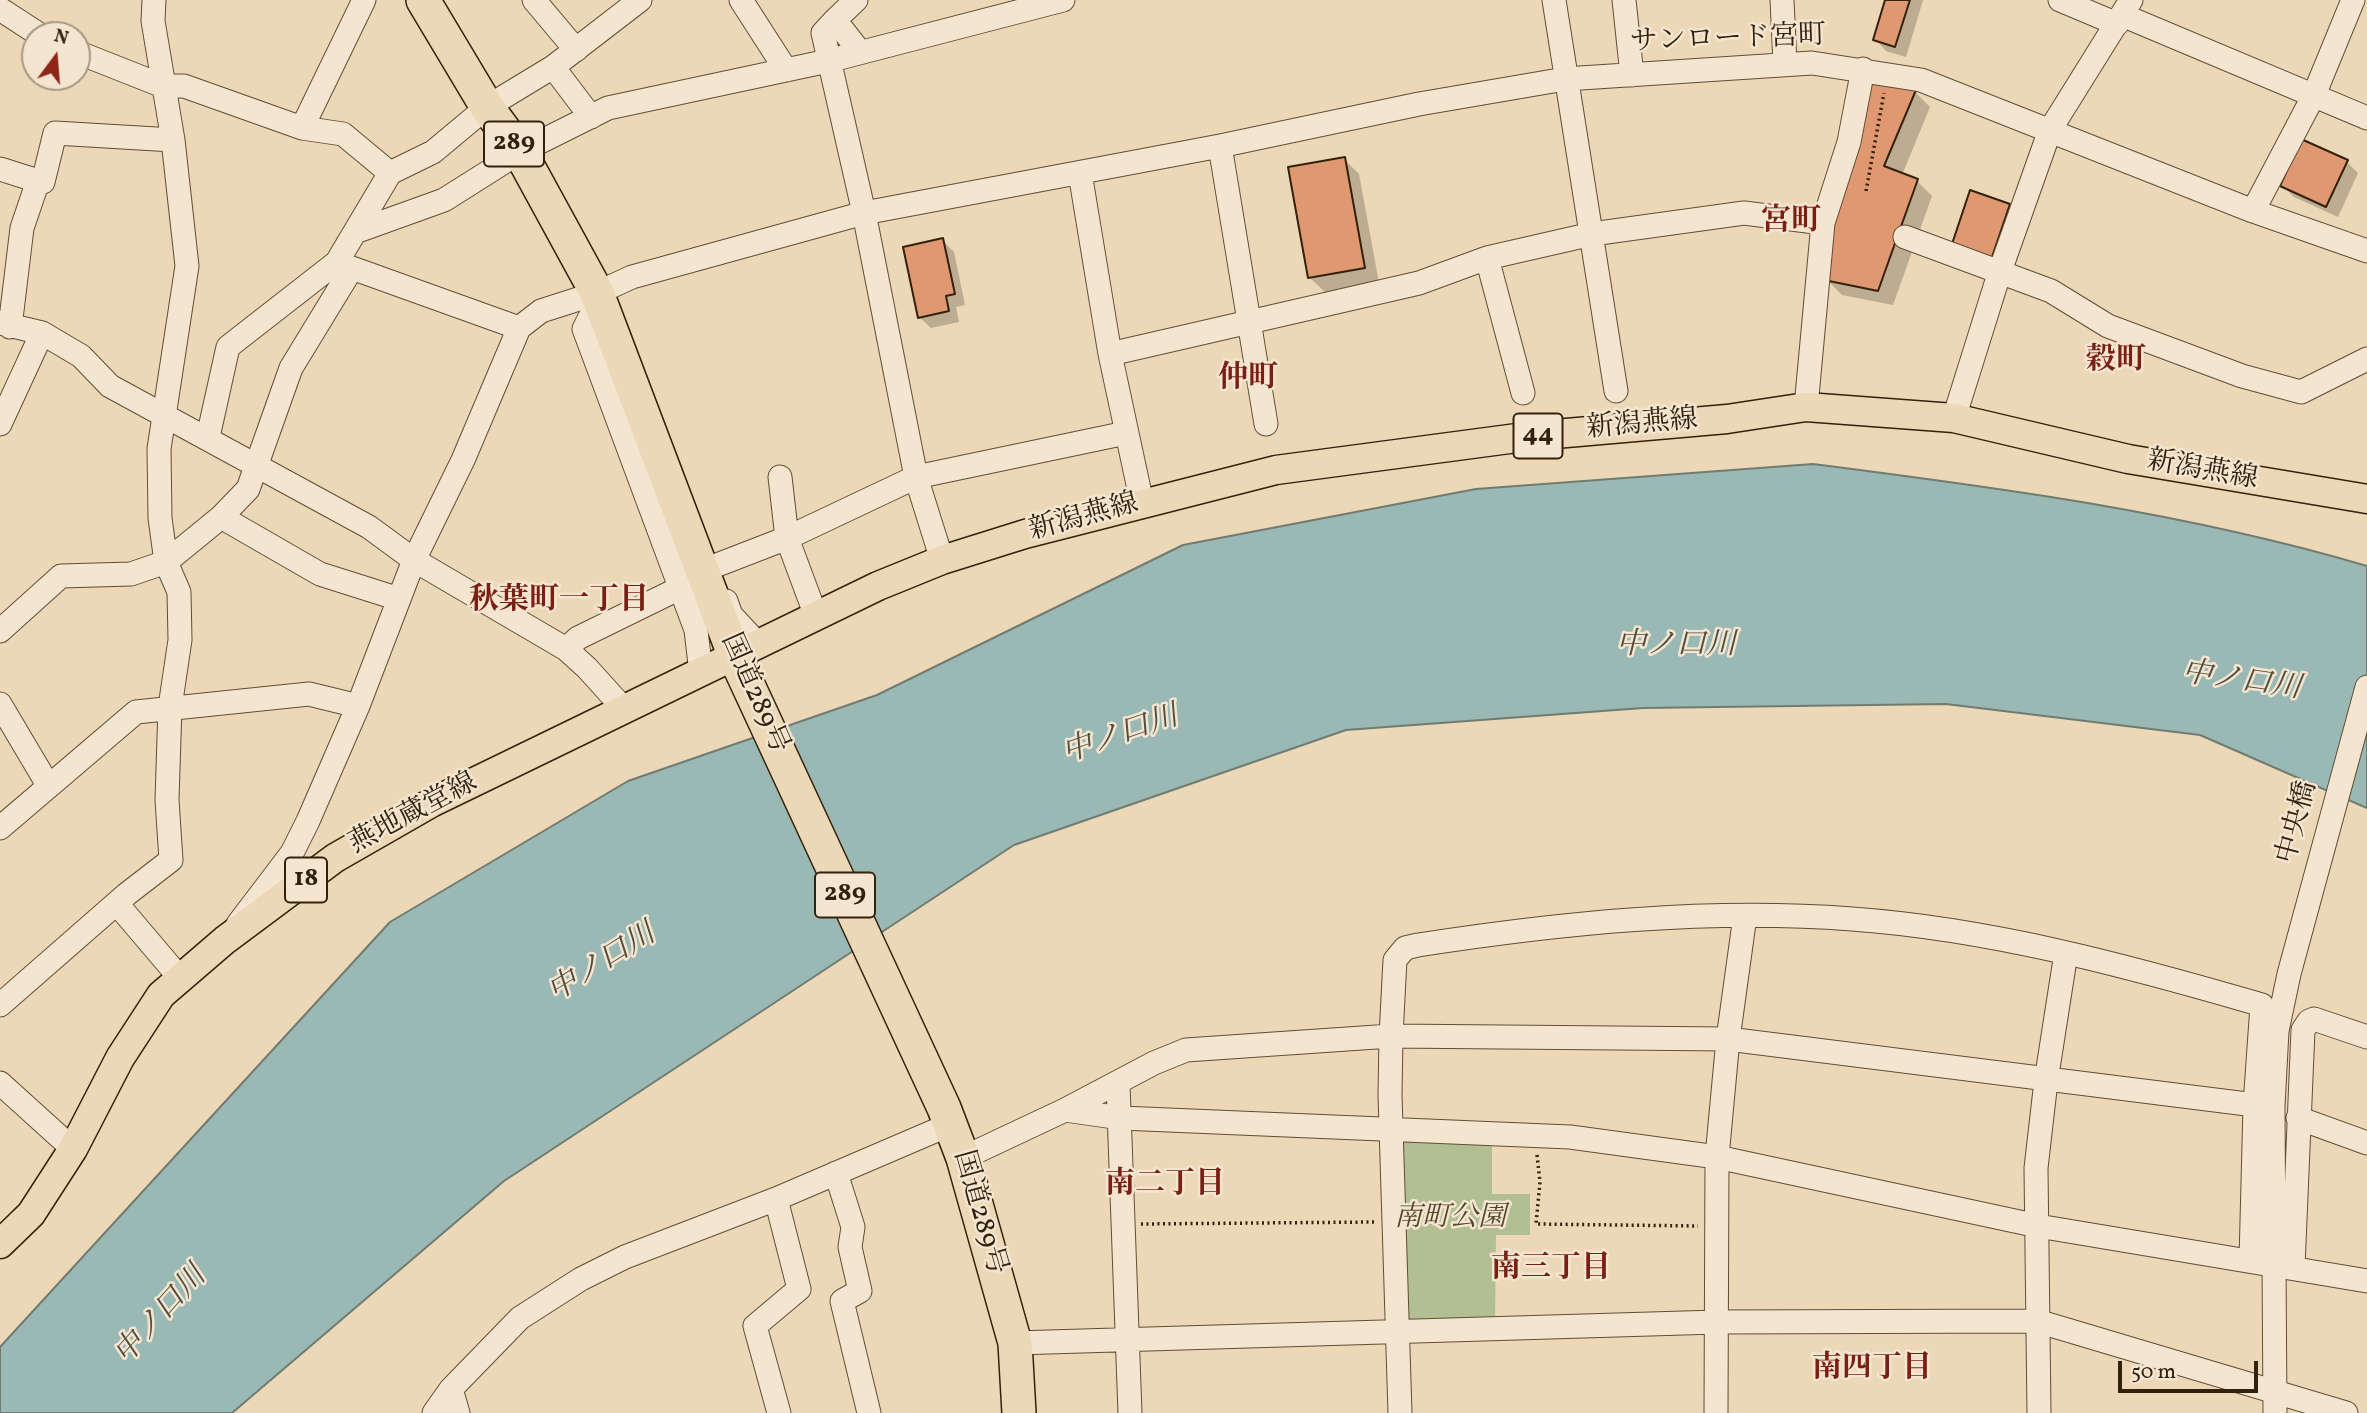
<!DOCTYPE html>
<meta charset="utf-8">
<style>
body{margin:0}
#map{position:relative;width:2367px;height:1413px;overflow:hidden;background:#ecd7b7;font-family:Vollkorn,serif}
canvas{display:block}
.north{position:absolute;left:21px;top:21px;width:70px;height:70px;box-sizing:border-box;background:#f3e5d0;border:2px solid #a69782;border-radius:50%;rotate:16deg;font-size:19px;font-weight:700;line-height:28px;text-align:center;color:#32210c}
.north::after{content:'';display:block;margin:auto;width:24px;height:32px;background:#8f2418;clip-path:polygon(50% 0,100% 100%,50% 72%,0 100%)}
.scale{position:absolute;left:2118px;top:1361px;width:140px;height:32px;box-sizing:border-box;border:4px solid #32210c;border-top:0;padding-left:9px;font-size:21px;line-height:24px;white-space:nowrap;color:#32210c;-webkit-text-stroke:5px #f3e5d0;paint-order:stroke}
</style>
<div id="map">
<canvas width="2367" height="1413"></canvas>
<div class="north">N</div>
<div class="scale">50 m</div>
</div>
<script>
const ctx = document.querySelector('canvas').getContext('2d');
ctx.lineJoin = 'round';
function paint(path, color) {
  ctx.fillStyle = color;
  ctx.fill(path, 'evenodd');
}
function trace(path, color, width, dash) {
  ctx.strokeStyle = color;
  ctx.lineWidth = width;
  ctx.lineCap = dash ? 'butt' : 'round';
  ctx.setLineDash(dash || []);
  ctx.stroke(path);
}
function write(font, color, halo, rows, align = 'center') {
  ctx.font = font + ' Vollkorn,"Noto Serif JP",serif';
  ctx.lineWidth = 5;
  ctx.setLineDash([]);
  ctx.textBaseline = 'middle';
  ctx.strokeStyle = halo;
  ctx.fillStyle = color;
  for (const [text, x, y, turn = 0] of rows) {
    ctx.save();
    ctx.translate(x, y);
    ctx.rotate((+turn || 0) * Math.PI / 180);
    ctx.textAlign = isNaN(turn) ? turn : align;
    if (halo) ctx.strokeText(text, 0, 0);
    ctx.fillText(text, 0, 0);
    ctx.restore();
  }
}
const green = new Path2D(`
 M 1400,1142 L 1492,1143 L 1492,1194 L 1530,1194 L 1530,1235 L 1496,1235 L 1495,1324 L 1401,1323 Z`);
const water = new Path2D(`
 M 1813,464 C 2001,488 2184,512 2367,566 L 2367,808 L 2200,735 L 1946,704 L 1643,708 L 1346,730 L 1014,845 L 504,1181 L 232,1413 L 0,1413 L 0,1347 L 390,922 L 628,781 L 877,695 L 1183,545 L 1476,489 Z`);
const shadow = new Path2D(`
 M 1887,0 L 1923,0 L 1906,57 L 1886,51 L 1875,39 Z
 M 1873,78 L 1915,92 L 1930,107 L 1902,175 L 1917,181 L 1932,196 L 1893,305 L 1842,295 L 1826,279 Z
 M 1344,159 L 1359,174 L 1379,283 L 1325,292 L 1309,277 Z
 M 2347,162 L 2358,173 L 2338,217 L 2294,197 L 2282,185 Z
 M 2009,205 L 2021,216 L 2002,270 L 1953,246 Z
 M 942,240 L 954,252 L 965,305 L 956,307 L 959,322 L 931,328 L 919,317 Z`);
const building = new Path2D(`
 M 1885,0 L 1910,0 L 1895,47 L 1873,40 Z
 M 1871,76 L 1916,90 L 1884,166 L 1918,179 L 1878,291 L 1824,280 L 1830,223 Z
 M 2301,139 L 2348,160 L 2326,207 L 2280,186 Z
 M 1345,157 L 1365,268 L 1308,278 L 1288,167 Z
 M 1970,190 L 2010,204 L 1991,260 L 1951,247 Z
 M 943,238 L 955,294 L 946,296 L 949,311 L 918,318 L 903,247 Z`);
const path = new Path2D(`
 M 1866,191 L 1884,93
 M 1537,1155 L 1540,1182 L 1536,1224 L 1698,1226
 M 1141,1224 L 1375,1222`);
const minor = new Path2D(`
 M 534,0 L 576,50
 M 741,0 L 786,70
 M 856,0 L 835,20 L 860,52
 M 1554,0 L 1616,391
 M 1624,0 L 1632,75
 M 1782,0 L 1785,64
 M 2060,0 L 2117,24
 M 0,9 L 40,35
 M 2122,15 L 2367,118
 M 835,20 L 823,33 L 864,213 L 916,477 L 942,560
 M 77,52 L 163,86 L 184,86 L 302,128 L 343,134 L 390,173
 M 553,67 L 591,117
 M 302,128 L 364,0
 M 1220,146 L 1266,424
 M 0,169 L 38,181
 M 1080,173 L 1110,354 L 1142,503
 M 2253,211 L 2314,95 L 2353,0
 M 355,232 L 444,200 L 520,152 L 608,108 L 828,61 L 1063,0
 M 1905,237 L 2051,291 L 2108,326 L 2242,376 L 2301,392 L 2367,359
 M 1487,258 L 1523,393
 M 338,263 L 519,328
 M 606,305 L 599,299 L 584,329 L 696,630 L 701,673
 M 0,323 L 42,333 L 81,356 L 110,386 L 369,527 L 414,560 L 566,649 L 587,668 L 624,709
 M 10,327 L 22,228 L 38,181 L 43,182 L 55,133 L 173,140
 M 1110,354 L 1419,283 L 1487,258 L 1592,234 L 1744,213 L 1823,223
 M 1806,407 L 1823,223 L 1849,142 L 1863,69
 M 1954,418 L 2000,271 L 2050,130 L 2131,0
 M 0,424 L 42,333
 M 208,437 L 228,347 L 337,262 L 390,173 L 433,152 L 487,107 L 553,67 L 640,0
 M 780,477 L 787,538 L 816,616
 M 221,517 L 320,574 L 399,599
 M 712,567 L 787,538 L 916,477 L 1126,433
 M 726,601 L 731,615 L 758,644
 M 0,631 L 61,576 L 131,574 L 166,562 L 221,517 L 248,489 L 291,368 L 352,268
 M 566,649 L 578,638 L 680,588
 M 0,704 L 48,785
 M 0,828 L 136,712 L 309,694 L 358,706
 M 118,905 L 180,978
 M 238,924 L 292,853 L 308,821 L 358,706 L 414,560 L 463,460 L 519,328 L 541,311 L 597,293 L 632,277 L 864,213 L 1220,146 L 1419,104 L 1565,79 L 1812,63 L 1921,80 L 2253,211 L 2367,251
 M 0,1005 L 127,894 L 171,860 L 167,800 L 170,707 L 180,640 L 179,592 L 166,562 L 160,518 L 159,449 L 187,266 L 173,140 L 153,21 L 154,0
 M 0,1083 L 73,1149
 M 1118,1084 L 1130,1413
 M 1065,1110 L 1154,1063 L 1186,1050 L 1391,1036 L 1728,1039 L 2255,1105
 M 2298,1118 L 2367,1143
 M 963,1158 L 1065,1110 L 1121,1118 L 1570,1137 L 1717,1157 L 2038,1226 L 2367,1281
 M 836,1173 L 853,1227 L 850,1247 L 860,1291 L 842,1301 L 869,1413
 M 776,1199 L 799,1289 L 755,1326 L 779,1413
 M 2293,1267 L 2303,1030 L 2309,1021 L 2314,1019 L 2367,1037
 M 1015,1343 L 1717,1322 L 2037,1321 L 2346,1413
 M 451,1389 L 458,1413
 M 434,1413 L 451,1389 L 520,1318 L 581,1279 L 625,1257 L 776,1199 L 951,1124
 M 1400,1413 L 1390,1095 L 1391,1036 L 1395,960 L 1405,948 L 1418,945 C 1561,923 1707,908 1852,919 C 1991,929 2128,966 2262,1005 L 2255,1105 L 2251,1260
 M 1716,1413 L 1717,1157 L 1728,1039 L 1745,916
 M 2039,1413 L 2036,1168 L 2046,1081 L 2066,953
 M 2275,1413 L 2273,1106 L 2277,1031 L 2289,974 L 2367,687`);
const major = new Path2D(`
 M 0,1244 L 31,1214 L 73,1149 L 120,1058 L 161,995 L 225,940 L 335,858 L 431,803 L 878,586 L 942,560 L 1025,534 L 1276,470 L 1532,436 L 1727,419 L 1806,407 L 1954,418 L 2128,459 L 2367,499`);
const highway = new Path2D(`
 M 423,0 L 487,107 L 520,152 L 597,293 L 735,657 L 944,1108 L 963,1158 L 1015,1343 L 1019,1413`);
const shields = [
 [514,144,60],
 [1538,436,49],
 [306,880,42],
 [845,895,60]
];
const shieldNames = [
 ["289",514,144],
 ["44",1538,436],
 ["18",306,880],
 ["289",845,895]
];
const streetNames = [
 ["サンロード宮町",1728,41,-2],
 ["新潟燕線",1642,426,-5],
 ["新潟燕線",2202,472,10],
 ["新潟燕線",1084,519,-15],
 ["国道289号",753,694,66],
 ["燕地蔵堂線",414,815,-28],
 ["中央橋",2299,823,-75],
 ["国道289号",978,1213,74]
];
const parkNames = [
 ["南町公園",1450,1220]
];
const neighbourhoodNames = [
 ["宮町",1791,223],
 ["穀町",2116,362],
 ["仲町",1248,380],
 ["秋葉町一丁目",559,602],
 ["南二丁目",1165,1186],
 ["南三丁目",1551,1270],
 ["南四丁目",1872,1370]
];
const waterNames = [
 ["中ノ口川",1676,647],
 ["中ノ口川",2241,683,8],
 ["中ノ口川",1121,737,-19],
 ["中ノ口川",603,965,-32],
 ["中ノ口川",162,1317,-48]
];
paint(green, '#b2bf93');
paint(water, '#9ab8b4');
trace(water, '#707c71', 2);
paint(shadow, '#0003');
paint(building, '#e09870');
trace(building, '#32210c', 2);
trace(minor, '#604e37', 25);
trace(major, '#32210c', 31);
trace(highway, '#32210c', 36);
trace(path, '#32210c', 3.5, [2, 3.5]);
trace(minor, '#f3e5d0', 23);
trace(major, '#ecd7b7', 28);
trace(highway, '#ecd7b7', 33);
for (const [x, y, w] of shields) {
  const box = new Path2D();
  box.roundRect(x - w / 2, y - 22.5, w, 45, 5);
  ctx.fillStyle = '#f3e5d0';
  ctx.fill(box);
  trace(box, '#32210c', 2);
}
write('bold 26px', '#32210c', null, shieldNames);
write('28px', '#32210c', '#f3e5d0', streetNames);
write('italic 28px', '#52482e', '#f3e5d0', parkNames);
write('bold 30px', '#7a1f14', '#f3e5d0', neighbourhoodNames);
write('italic 30px', '#514e3e', '#f3e5d0', waterNames);
</script>
